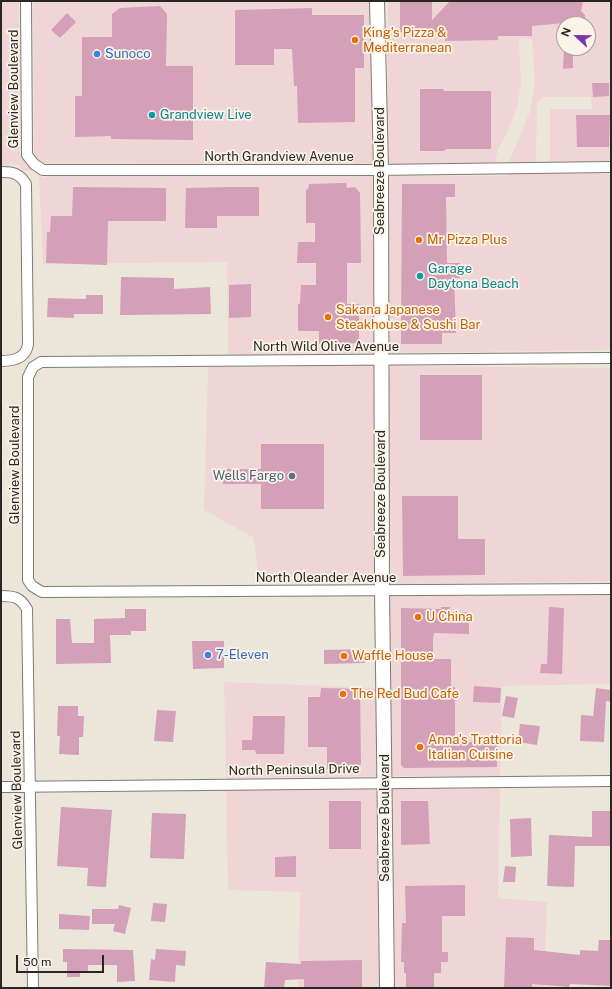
<!DOCTYPE html>
<style>
body{margin:0}
#map{position:relative;width:612px;height:989px;overflow:hidden;background:#ece6da;font-family:"Public Sans",sans-serif}
canvas{display:block}
.frame{position:absolute;inset:0;border:2px solid #292723;pointer-events:none}
.north{position:absolute;left:556px;top:16px;width:40px;height:40px;box-sizing:border-box;background:#f9f3e8;border:1px solid #a6a199;border-radius:50%;rotate:292deg;font-size:11px;font-weight:700;line-height:16px;text-align:center;color:#292723}
.north::after{content:'';display:block;margin:auto;width:14px;height:18px;background:#7b37ab;clip-path:polygon(50% 0,100% 100%,50% 72%,0 100%)}
.scale{position:absolute;left:16px;top:955px;width:88px;height:18px;box-sizing:border-box;border:2px solid #292723;border-top:0;padding-left:5px;font-size:12px;line-height:14px;white-space:nowrap;color:#292723;-webkit-text-stroke:3px #f9f3e8;paint-order:stroke}
</style>
<div id="map">
<canvas width="612" height="989"></canvas>
<div class="frame"></div>
<div class="north">N</div>
<div class="scale">50 m</div>
</div>
<script>
const ctx = document.querySelector('canvas').getContext('2d');
ctx.lineJoin = 'round';
function paint(path, color) {
  ctx.fillStyle = color;
  ctx.fill(path, 'evenodd');
}
function trace(path, color, width, dash) {
  ctx.strokeStyle = color;
  ctx.lineWidth = width;
  ctx.lineCap = dash ? 'butt' : 'round';
  ctx.setLineDash(dash || []);
  ctx.stroke(path);
}
function write(font, color, halo, rows, align = 'center') {
  ctx.font = font + ' "Public Sans",sans-serif';
  ctx.lineWidth = 3.5;
  ctx.setLineDash([]);
  ctx.textBaseline = 'middle';
  ctx.strokeStyle = halo;
  ctx.fillStyle = color;
  for (const [text, x, y, turn = 0] of rows) {
    ctx.save();
    ctx.translate(x, y);
    ctx.rotate((+turn || 0) * Math.PI / 180);
    ctx.textAlign = isNaN(turn) ? turn : align;
    if (halo) ctx.strokeText(text, 0, 0);
    ctx.fillText(text, 0, 0);
    ctx.restore();
  }
}
const commercial = new Path2D(`
 M 1,1 L 19,1 L 20,155 L 28,167 L 33,171 L 24,171 L 20,168 L 19,166 L 10,163 L 9,166 L 1,166 Z
 M 33,1 L 370,1 L 374,164 L 44,163 L 38,160 L 34,154 Z
 M 388,1 L 611,1 L 611,161 L 550,162 L 550,109 L 592,109 L 591,97 L 543,97 L 537,102 L 536,162 L 509,162 L 530,111 L 535,84 L 532,39 L 519,38 L 521,82 L 517,107 L 509,129 L 498,149 L 495,163 L 387,164 ZM 564,24 L 588,24 L 588,48 L 564,48 Z
 M 506,174 L 611,174 L 611,350 L 387,353 L 387,176 L 506,176 Z
 M 39,176 L 45,178 L 47,176 L 374,176 L 374,353 L 228,355 L 227,262 L 43,264 Z
 M 374,366 L 375,576 L 258,576 L 254,538 L 204,510 L 208,367 Z
 M 387,366 L 611,368 L 611,581 L 388,584 Z
 M 611,595 L 611,684 L 502,686 L 500,776 L 391,776 L 389,596 Z
 M 224,682 L 377,688 L 378,776 L 226,778 Z
 M 391,788 L 500,788 L 498,898 L 547,902 L 544,988 L 393,988 Z
 M 378,789 L 380,988 L 298,988 L 300,892 L 228,890 L 226,790 Z`);
const building = new Path2D(`
 M 450,1 L 583,1 L 581,11 L 585,15 L 585,24 L 564,23 L 532,26 L 532,36 L 498,36 L 498,40 L 445,41 L 445,32 L 400,32 L 400,2 L 432,2 L 432,20 Z
 M 160,6 L 167,14 L 166,66 L 193,66 L 193,140 L 111,139 L 111,136 L 75,137 L 75,96 L 82,96 L 82,37 L 112,37 L 112,14 L 120,8 Z
 M 312,8 L 312,15 L 364,15 L 364,68 L 355,68 L 355,122 L 298,123 L 297,86 L 294,86 L 292,49 L 274,49 L 274,65 L 235,65 L 235,10 Z
 M 67,13 L 76,22 L 60,38 L 51,30 Z
 M 564,48 L 573,48 L 573,68 L 563,69 Z
 M 592,83 L 609,83 L 609,96 L 593,97 Z
 M 420,89 L 443,89 L 444,91 L 491,91 L 491,149 L 447,149 L 443,151 L 420,151 Z
 M 576,115 L 610,115 L 609,147 L 577,147 Z
 M 346,183 L 347,188 L 355,187 L 360,193 L 361,263 L 347,263 L 347,304 L 359,304 L 359,343 L 319,344 L 319,331 L 298,331 L 298,304 L 300,304 L 301,285 L 316,285 L 316,263 L 297,263 L 298,242 L 315,242 L 315,223 L 306,223 L 306,190 L 308,189 L 309,184 Z
 M 402,184 L 455,184 L 455,197 L 446,197 L 447,263 L 460,263 L 460,278 L 454,278 L 456,333 L 442,333 L 442,344 L 401,344 Z
 M 73,187 L 166,188 L 166,221 L 108,221 L 107,265 L 46,263 L 47,232 L 50,232 L 51,216 L 72,216 Z
 M 229,187 L 259,187 L 259,216 L 217,216 L 217,228 L 185,228 L 186,188 Z
 M 121,277 L 174,278 L 174,289 L 210,287 L 211,314 L 120,315 Z
 M 251,284 L 251,317 L 229,318 L 229,285 Z
 M 86,295 L 103,295 L 103,314 L 74,314 L 74,318 L 47,317 L 48,298 L 86,299 Z
 M 420,375 L 482,375 L 482,440 L 420,440 Z
 M 261,444 L 324,444 L 324,509 L 261,509 L 261,484 L 223,484 L 223,469 L 261,469 Z
 M 402,496 L 458,496 L 458,539 L 485,539 L 485,575 L 403,576 Z
 M 441,607 L 450,607 L 450,612 L 469,612 L 469,634 L 434,633 L 433,639 L 433,659 L 451,659 L 451,687 L 455,687 L 455,742 L 497,742 L 497,767 L 404,768 L 401,765 L 401,608 L 441,609 Z
 M 549,607 L 564,608 L 562,674 L 540,673 L 541,664 L 547,664 Z
 M 125,609 L 146,609 L 146,631 L 131,631 L 131,635 L 110,635 L 111,663 L 56,664 L 56,619 L 70,619 L 72,643 L 94,643 L 94,619 L 125,618 Z
 M 192,641 L 224,641 L 224,668 L 193,669 Z
 M 365,649 L 365,663 L 324,664 L 324,650 Z
 M 474,686 L 501,688 L 500,703 L 473,702 Z
 M 321,688 L 360,689 L 361,764 L 356,768 L 327,769 L 327,747 L 308,747 L 308,697 L 320,697 Z
 M 596,688 L 611,690 L 611,702 L 606,701 L 604,742 L 580,741 L 581,715 L 593,716 Z
 M 506,696 L 518,698 L 514,718 L 502,716 Z
 M 58,706 L 78,706 L 78,716 L 84,716 L 83,737 L 79,737 L 79,755 L 59,754 L 60,736 L 57,736 Z
 M 157,710 L 176,711 L 173,742 L 154,741 Z
 M 253,716 L 285,716 L 284,754 L 256,754 L 255,750 L 242,750 L 242,740 L 252,740 Z
 M 520,724 L 540,726 L 537,745 L 518,742 Z
 M 329,801 L 361,801 L 361,849 L 329,849 Z
 M 401,801 L 428,801 L 430,844 L 401,845 Z
 M 61,807 L 112,810 L 106,887 L 87,886 L 88,868 L 57,866 Z
 M 592,811 L 611,811 L 611,846 L 575,846 L 574,887 L 547,886 L 549,835 L 592,837 Z
 M 152,813 L 186,814 L 184,859 L 150,858 Z
 M 531,818 L 532,856 L 511,857 L 510,819 Z
 M 296,856 L 296,877 L 275,877 L 275,857 Z
 M 505,866 L 516,867 L 515,882 L 503,882 Z
 M 465,885 L 465,916 L 442,916 L 442,952 L 448,952 L 448,962 L 441,962 L 441,973 L 434,973 L 434,988 L 406,988 L 406,973 L 404,973 L 404,962 L 401,962 L 402,923 L 406,923 L 405,886 Z
 M 153,903 L 167,904 L 165,922 L 151,921 Z
 M 119,905 L 131,908 L 125,934 L 113,931 L 115,924 L 92,924 L 92,909 L 118,909 Z
 M 59,914 L 90,916 L 89,930 L 59,929 Z
 M 506,937 L 534,938 L 534,950 L 580,955 L 580,950 L 598,951 L 599,940 L 611,940 L 611,986 L 570,984 L 569,987 L 532,984 L 532,988 L 504,988 Z
 M 63,949 L 133,950 L 135,981 L 117,982 L 117,965 L 88,965 L 88,972 L 80,972 L 80,977 L 67,977 L 67,962 L 63,962 Z
 M 156,949 L 186,951 L 185,966 L 176,965 L 175,982 L 149,980 L 151,959 L 155,960 Z
 M 362,960 L 362,988 L 304,988 L 304,979 L 285,980 L 284,988 L 264,988 L 266,962 L 301,964 L 301,961 Z`);
const minor = new Path2D(`
 M 26,1 L 27,155 L 34,164 L 43,170 L 374,170 L 611,167
 M 1,172 C 13,172 19,173 26,184 L 28,344 C 26,359 13,361 1,361
 M 611,358 L 41,362 L 33,367 L 28,377 L 28,580 L 32,586 L 42,592 L 611,589
 M 1,596 C 14,596 20,597 27,609 L 33,988
 M 1,787 L 611,781`);
const secondary = new Path2D(`
 M 377,1 L 381,170 L 382,590 L 387,988`);
const markers = [
 [355,40,4,"#e8710a"],
 [97,54,4,"#3f7fe0"],
 [152,115,4,"#0f9aa8"],
 [419,240,4,"#e8710a"],
 [420,276,4,"#0f9aa8"],
 [328,317,4,"#e8710a"],
 [292,476,4,"#5c6f8a"],
 [418,617,4,"#e8710a"],
 [208,655,4,"#3f7fe0"],
 [344,656,4,"#e8710a"],
 [343,694,4,"#e8710a"],
 [420,747,4,"#e8710a"]
];
const foodNames = [
 ["King's Pizza &",363,33],
 ["Mediterranean",363,48],
 ["Mr Pizza Plus",427,240],
 ["Sakana Japanese",336,310],
 ["Steakhouse & Sushi Bar",336,325],
 ["U China",426,617],
 ["Waffle House",352,656],
 ["The Red Bud Cafe",351,694],
 ["Anna's Trattoria",428,740],
 ["Italian Cuisine",428,755]
];
const shopNames = [
 ["Sunoco",105,54],
 ["7-Eleven",216,655]
];
const streetNames = [
 ["Glenview Boulevard",14,89,-90],
 ["North Grandview Avenue",279,157],
 ["Seabreeze Boulevard",380,171,-90],
 ["North Wild Olive Avenue",326,347],
 ["Glenview Boulevard",15,465,-90],
 ["Seabreeze Boulevard",381,494,-90],
 ["North Oleander Avenue",326,578],
 ["North Peninsula Drive",294,770,-1],
 ["Glenview Boulevard",17,790,-91],
 ["Seabreeze Boulevard",385,818,-90]
];
const cultureNames = [
 ["Grandview Live",160,115],
 ["Garage",428,269],
 ["Daytona Beach",428,284]
];
const serviceNames = [
 ["Wells Fargo",284,476]
];
paint(commercial, '#f0d5d6');
paint(building, '#d3a0b8');
trace(minor, '#807b71', 12);
trace(secondary, '#807b71', 16);
trace(minor, '#fff', 10);
trace(secondary, '#fff', 14);
for (const [x, y, r, color] of markers) {
  const dot = new Path2D();
  dot.arc(x, y, r, 0, 2 * Math.PI);
  ctx.fillStyle = color;
  ctx.fill(dot);
  trace(dot, '#f9f3e8', 1.5);
}
write('13px', '#c56008', '#f9f3e8', foodNames, 'left');
write('13px', '#366cbe', '#f9f3e8', shopNames, 'left');
write('13px', '#292723', '#f9f3e8', streetNames);
write('13px', '#0d838f', '#f9f3e8', cultureNames, 'left');
write('13px', '#4e5e75', '#f9f3e8', serviceNames, 'right');
</script>
